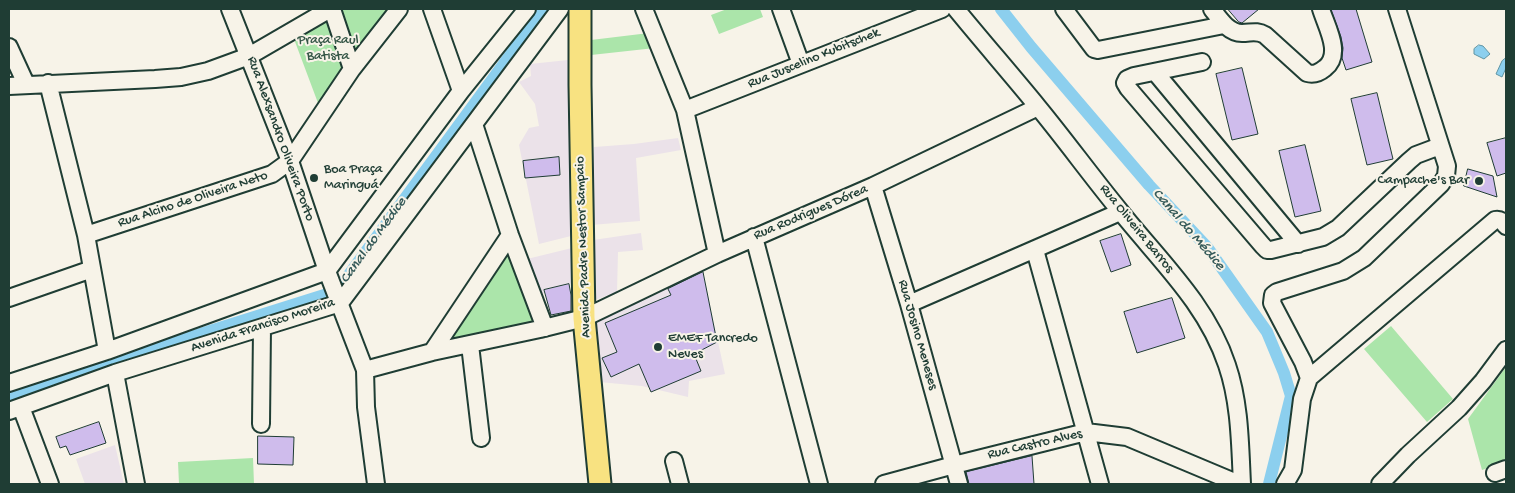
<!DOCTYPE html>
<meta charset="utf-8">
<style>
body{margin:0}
#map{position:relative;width:1515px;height:493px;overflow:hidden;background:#f7f3e8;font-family:"Gochi Hand",sans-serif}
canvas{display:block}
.frame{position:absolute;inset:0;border:10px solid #1f3d34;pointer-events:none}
</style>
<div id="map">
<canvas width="1515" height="493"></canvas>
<div class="frame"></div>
</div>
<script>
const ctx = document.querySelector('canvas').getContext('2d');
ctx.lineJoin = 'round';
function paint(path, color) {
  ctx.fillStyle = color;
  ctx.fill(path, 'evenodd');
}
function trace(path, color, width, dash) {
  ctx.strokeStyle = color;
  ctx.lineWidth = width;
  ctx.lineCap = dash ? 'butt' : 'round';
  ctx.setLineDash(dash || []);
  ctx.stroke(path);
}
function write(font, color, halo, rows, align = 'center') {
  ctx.font = font + ' "Gochi Hand",sans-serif';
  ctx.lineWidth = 4;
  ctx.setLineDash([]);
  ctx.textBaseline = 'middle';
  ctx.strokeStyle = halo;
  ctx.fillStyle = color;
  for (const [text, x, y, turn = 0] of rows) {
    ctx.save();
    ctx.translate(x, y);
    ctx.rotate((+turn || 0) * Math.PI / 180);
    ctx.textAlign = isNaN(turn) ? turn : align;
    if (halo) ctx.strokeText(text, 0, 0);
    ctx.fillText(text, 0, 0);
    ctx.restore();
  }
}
const built = new Path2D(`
 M 568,60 L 571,236 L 539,244 L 519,145 L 529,128 L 539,126 L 535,104 L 519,82 L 531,76 L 530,64 Z
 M 678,138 L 681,150 L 636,158 L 640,221 L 591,225 L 594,147 L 634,144 Z
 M 641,233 L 643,250 L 618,252 L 617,292 L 595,300 L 593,240 Z
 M 572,248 L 572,283 L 539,295 L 527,259 Z
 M 702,268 L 725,374 L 689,381 L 688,397 L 642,386 L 599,382 L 594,319 Z
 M 115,445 L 124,484 L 85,484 L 76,459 Z`);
const green = new Path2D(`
 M 342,9 L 395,9 L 318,103 L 294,39 Z
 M 727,9 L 760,9 L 763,17 L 719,34 L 711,15 Z
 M 649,33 L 655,48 L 591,55 L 591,40 Z
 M 508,246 L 539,324 L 444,344 Z
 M 1391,326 L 1453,399 L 1427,422 L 1364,349 Z
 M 1506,367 L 1506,462 L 1482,470 L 1468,419 Z
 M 253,458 L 254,484 L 179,484 L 178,462 Z`);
const water = new Path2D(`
 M 1479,45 L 1483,46 L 1490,54 L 1484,59 L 1474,54 L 1474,49 Z
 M 1506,58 L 1506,68 L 1502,77 L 1496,74 L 1502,61 Z`);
const canal = new Path2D(`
 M 1001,9 L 1031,47 L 1149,185 L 1207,247 L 1267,332 L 1284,373 L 1291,396 L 1269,484
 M 9,399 L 105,364 L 337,291 L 544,9`);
const building = new Path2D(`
 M 1228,9 L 1259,9 L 1242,23 L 1239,22 Z
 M 1331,9 L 1356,9 L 1372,62 L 1346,70 L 1342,58 L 1343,48 L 1341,37 Z
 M 1242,68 L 1258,134 L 1232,140 L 1216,74 Z
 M 1377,93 L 1393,159 L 1367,165 L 1351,99 Z
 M 1506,138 L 1506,173 L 1497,176 L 1487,143 Z
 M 1305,145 L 1321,211 L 1295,217 L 1279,151 Z
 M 559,157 L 560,175 L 525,178 L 523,161 Z
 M 1468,169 L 1493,176 L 1497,197 L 1464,186 Z
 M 1121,234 L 1131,265 L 1111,272 L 1100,241 Z
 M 703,272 L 717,342 L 694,354 L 701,371 L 651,392 L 639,364 L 611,377 L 602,358 L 617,352 L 605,323 L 671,295 L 668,289 Z
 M 569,284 L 571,295 L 571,311 L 551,315 L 544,290 Z
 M 1172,298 L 1185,338 L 1137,353 L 1124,312 Z
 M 99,422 L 106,443 L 70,455 L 66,446 L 60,448 L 56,437 Z
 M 258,436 L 294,437 L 293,465 L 258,464 Z
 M 1032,456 L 1034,484 L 969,484 L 966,472 Z`);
const minor = new Path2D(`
 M 230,9 L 290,161 L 327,271 L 365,370 L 366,407 L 376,484
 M 332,9 L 352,69
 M 432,9 L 461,91
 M 644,9 L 685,110 L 717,254
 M 781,9 L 801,64
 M 956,9 C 983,42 1011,74 1038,107 C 1066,141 1092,177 1120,211 C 1159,260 1207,304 1227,365 C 1240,403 1240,444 1242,484
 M 1064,9 L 1094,49 L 1098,50 L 1224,25
 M 1212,9 C 1219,18 1228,33 1242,33 C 1251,33 1257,30 1265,35 L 1307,73 C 1314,75 1319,73 1325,68 C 1343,54 1326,26 1321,9
 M 9,47 L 26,84
 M 1202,62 L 1134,76 L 1127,79 L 1125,83 L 1128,88 L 1263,246 L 1267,250 L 1271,250 L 1323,237 L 1338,228 L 1409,161 L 1416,155 L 1440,146
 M 1155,72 L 1298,244
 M 48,83 L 86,235 L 107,351
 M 9,86 L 155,79 L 181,77 L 208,71 L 249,56 L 330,9
 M 685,110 L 942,9
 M 474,124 L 510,235 L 545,328
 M 873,186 L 909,304 L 959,484
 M 86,235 L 272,174 L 290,161 L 352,69 L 399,9
 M 754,237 L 819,484
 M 1035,250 L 1100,484
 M 9,298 L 92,269
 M 909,304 L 1120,212
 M 470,345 L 481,438
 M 432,352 L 510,235
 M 365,370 L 432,352 L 540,329 L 584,318 L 717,254 L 873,186 L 1038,107
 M 115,373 L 136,484
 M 1309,378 L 1495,220 C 1501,219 1503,222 1506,226
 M 9,383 L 107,351 L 327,271 L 461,91 L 527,9
 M 21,407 L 50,484
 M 9,411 L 115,373 L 340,303 L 560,9
 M 261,424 L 262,328
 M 674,461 L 680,484
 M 1495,473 L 1506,469
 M 884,484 L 954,465 L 1086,432 L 1127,437 L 1239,484
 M 1285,484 L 1293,470 L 1302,399 L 1309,378 L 1303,362 L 1272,303 L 1273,295 L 1277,292 L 1343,271 L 1364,258 L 1441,184 L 1446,176 L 1447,166 L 1397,9
 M 1380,484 L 1408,455 L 1459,408 L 1483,381 L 1506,350`);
const major = new Path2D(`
 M 580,9 L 580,85 L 584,318 L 600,484`);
const markers = [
 [314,178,5,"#1f3d34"],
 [1479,181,5,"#1f3d34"],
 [658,347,5,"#1f3d34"]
];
const parkNames = [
 ["Praça Raul",328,41],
 ["Batista",328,57]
];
const streetNames = [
 ["Rua Juscelino Kubitschek",814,59,-22],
 ["Rua Alexsandro Oliveira Porto",280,139,70],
 ["Rua Alcino de Oliveira Neto",193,200,-18],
 ["Rua Rodrigues Dórea",811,213,-23],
 ["Rua Oliveira Barros",1136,229,51],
 ["Avenida Padre Nestor Sampaio",584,247,-92],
 ["Avenida Francisco Moreira",263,326,-18],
 ["Rua Josino Meneses",917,335,74],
 ["Rua Castro Alves",1035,445,-13]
];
const poiNames = [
 ["Boa Praça",324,170],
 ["Maringuá",324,186],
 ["Campache's Bar",1469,181,"right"],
 ["EMEF Tancredo",668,339],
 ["Neves",668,355]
];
const waterNames = [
 ["Canal do Médice",1188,230,49],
 ["Canal do Médice",374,241,-54]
];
paint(built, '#ebe2e9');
paint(green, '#abe5aa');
paint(water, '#8ccfee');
trace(water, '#6095a4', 1);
trace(canal, '#8ccfee', 12);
paint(building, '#cfbcec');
trace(building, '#1f3d34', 1);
trace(minor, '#1f3d34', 20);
trace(major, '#1f3d34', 25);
trace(minor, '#f7f3e8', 16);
trace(major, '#f8e281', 21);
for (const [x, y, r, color] of markers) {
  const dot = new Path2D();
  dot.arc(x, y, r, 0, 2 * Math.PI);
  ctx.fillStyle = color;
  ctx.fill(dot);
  trace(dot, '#f7f3e8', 2);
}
write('14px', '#345646', '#f7f3e8', parkNames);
write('14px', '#1f3d34', '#f7f3e8', streetNames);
write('14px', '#1f3d34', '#f7f3e8', poiNames, 'left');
write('italic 15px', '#355a59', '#f7f3e8', waterNames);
</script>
